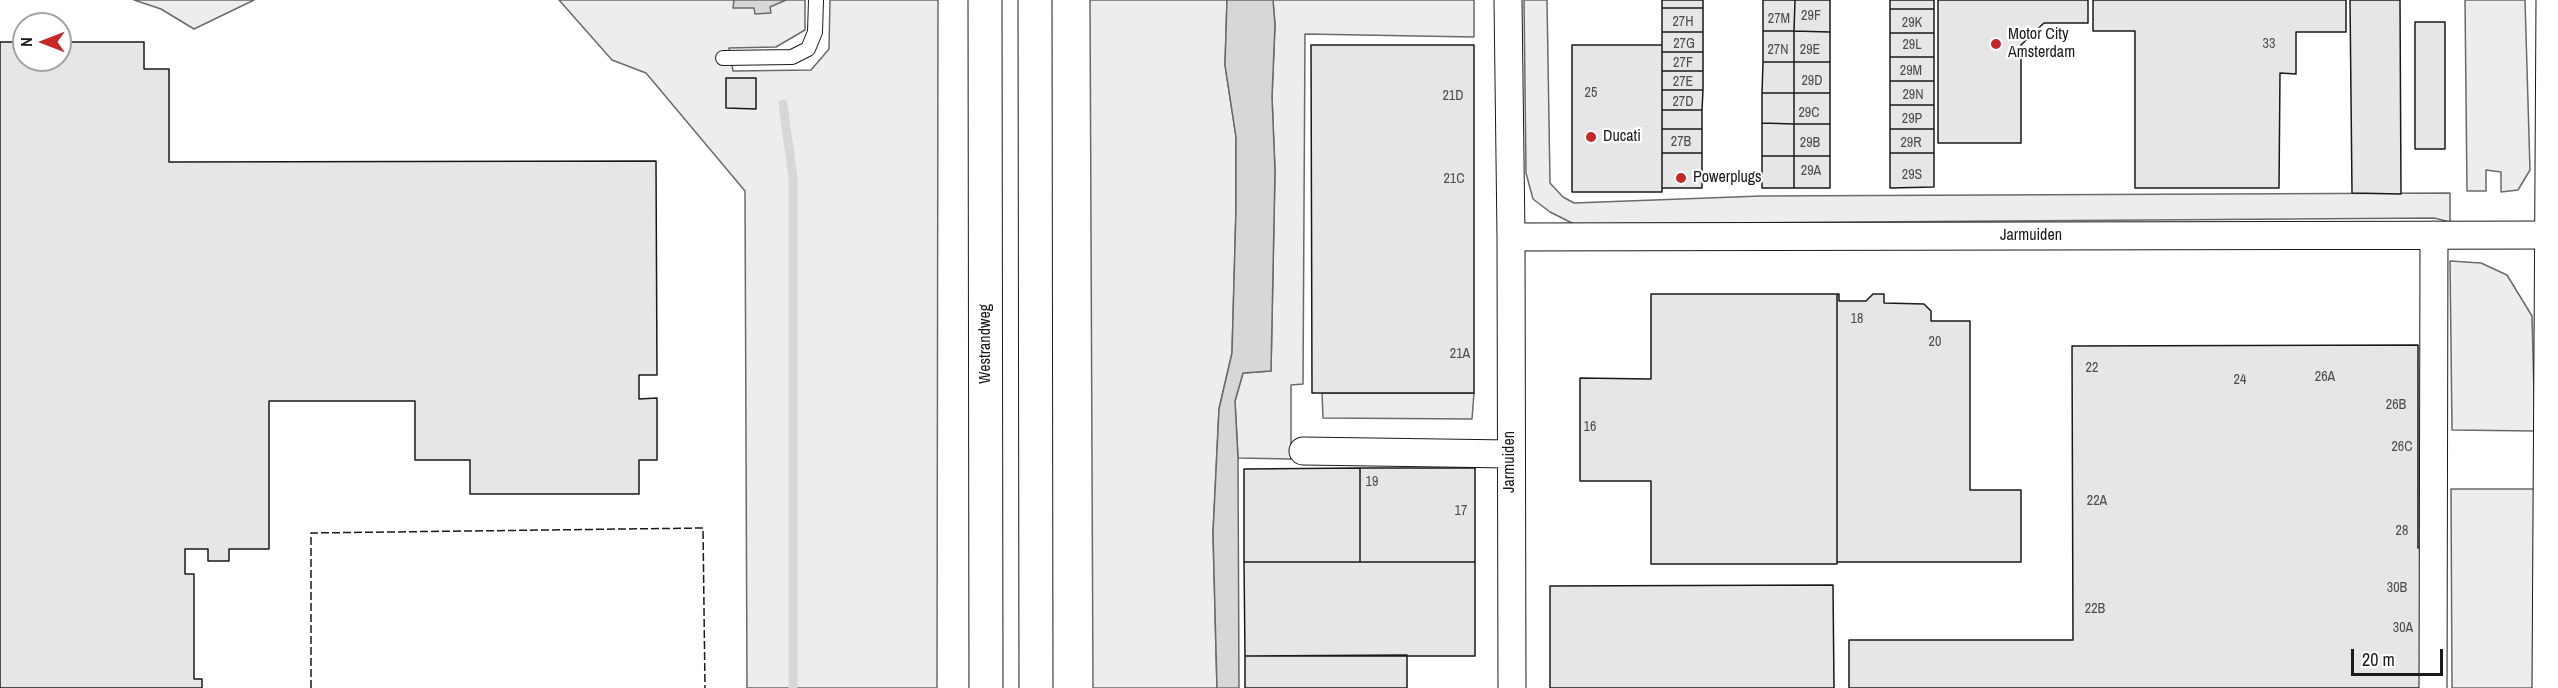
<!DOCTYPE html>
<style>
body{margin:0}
#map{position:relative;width:2558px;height:688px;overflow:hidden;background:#fff;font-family:"Archivo Narrow",sans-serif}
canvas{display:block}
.north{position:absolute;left:12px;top:12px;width:60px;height:60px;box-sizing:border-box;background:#fff;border:2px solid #a3a3a3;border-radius:50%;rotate:270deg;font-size:16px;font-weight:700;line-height:24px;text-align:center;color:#1a1a1a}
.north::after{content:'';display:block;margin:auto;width:21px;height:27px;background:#c62828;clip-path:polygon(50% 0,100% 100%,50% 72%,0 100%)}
.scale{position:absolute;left:2351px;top:649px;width:92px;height:27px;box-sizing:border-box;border:3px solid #1a1a1a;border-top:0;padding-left:8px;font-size:18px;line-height:21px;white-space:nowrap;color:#1a1a1a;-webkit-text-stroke:4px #fff;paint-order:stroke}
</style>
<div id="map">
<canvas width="2558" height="688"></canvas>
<div class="north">N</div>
<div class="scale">20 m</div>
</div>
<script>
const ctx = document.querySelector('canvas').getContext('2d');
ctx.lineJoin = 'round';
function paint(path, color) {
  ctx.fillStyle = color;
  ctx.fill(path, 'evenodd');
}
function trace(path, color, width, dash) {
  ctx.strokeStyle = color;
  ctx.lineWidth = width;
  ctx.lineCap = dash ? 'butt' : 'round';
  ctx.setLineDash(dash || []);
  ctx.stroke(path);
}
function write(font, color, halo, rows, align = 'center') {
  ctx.font = font + ' "Archivo Narrow",sans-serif';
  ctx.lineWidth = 4.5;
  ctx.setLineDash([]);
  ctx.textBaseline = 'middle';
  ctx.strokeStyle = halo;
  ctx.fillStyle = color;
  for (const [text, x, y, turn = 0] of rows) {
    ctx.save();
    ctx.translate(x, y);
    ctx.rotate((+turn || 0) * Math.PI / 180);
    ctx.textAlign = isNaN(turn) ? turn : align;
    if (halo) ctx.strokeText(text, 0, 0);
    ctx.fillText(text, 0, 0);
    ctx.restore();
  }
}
const built = new Path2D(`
 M 134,0 L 254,0 L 194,29 L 161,9 Z
 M 559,0 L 805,0 L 805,30 L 776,47 L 729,48 L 733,71 L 811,70 L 829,49 L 830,0 L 938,0 L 937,688 L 747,688 L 745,191 L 646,73 L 612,60 Z
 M 1090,0 L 1227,0 L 1225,65 L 1236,137 L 1236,209 L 1232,353 L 1219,409 L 1213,533 L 1217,688 L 1093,688 Z
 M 1273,0 L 1474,0 L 1474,37 L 1305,34 L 1303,384 L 1291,385 L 1291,459 L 1238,458 L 1235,401 L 1243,373 L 1271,371 L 1275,171 L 1272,97 L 1275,25 Z
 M 1524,0 L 1547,0 L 1550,183 L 1563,197 L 1574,203 L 1761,196 L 2450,193 L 2450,222 L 2434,218 L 1574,224 L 1550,212 L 1533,199 L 1526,173 Z
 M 2465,0 L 2525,0 L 2530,170 L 2518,190 L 2501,192 L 2501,172 L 2486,170 L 2486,191 L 2467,191 Z
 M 2450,261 L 2481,263 L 2507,275 L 2532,316 L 2535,431 L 2452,430 Z
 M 1322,393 L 1474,393 L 1472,419 L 1323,418 Z
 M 2451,489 L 2535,489 L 2536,688 L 2452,688 Z`);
const water = new Path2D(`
 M 734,0 L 786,0 L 770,7 L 771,13 L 755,14 L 754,8 L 733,8 Z
 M 1227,0 L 1273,0 L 1275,25 L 1272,97 L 1275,171 L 1271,371 L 1243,373 L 1235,401 L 1238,458 L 1239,688 L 1217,688 L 1213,533 L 1219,409 L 1232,353 L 1236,209 L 1236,137 L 1225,65 Z`);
const stream = new Path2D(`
 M 783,104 L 793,178 L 793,688`);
const building = new Path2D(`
 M 1662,0 L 1703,0 L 1703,8 L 1662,8 Z
 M 1763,0 L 1795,0 L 1794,31 L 1763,31 Z
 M 1795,0 L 1830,0 L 1830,32 L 1794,31 Z
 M 1890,0 L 1934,0 L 1934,9 L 1890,9 Z
 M 1938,0 L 2088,0 L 2088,23 L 2044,23 L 2021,45 L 2021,143 L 1938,143 Z
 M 2093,0 L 2346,0 L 2346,32 L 2296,32 L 2296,74 L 2280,73 L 2279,188 L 2135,188 L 2135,31 L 2093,31 Z
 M 2350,0 L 2400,0 L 2401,194 L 2352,193 Z
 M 1662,8 L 1703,8 L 1703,32 L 1662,32 Z
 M 1890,9 L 1934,9 L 1934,33 L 1890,33 Z
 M 2415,22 L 2445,22 L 2445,149 L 2415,149 Z
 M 1763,31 L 1794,31 L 1794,62 L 1763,62 Z
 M 1794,31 L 1830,32 L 1830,62 L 1794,62 Z
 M 1662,32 L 1703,32 L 1703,52 L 1662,52 Z
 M 1890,33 L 1934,33 L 1934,57 L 1890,57 Z
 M 0,42 L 24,42 L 24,60 L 60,60 L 60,42 L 144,42 L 144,69 L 169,69 L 169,162 L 656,161 L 657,375 L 639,375 L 639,399 L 657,398 L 657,460 L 639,460 L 639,494 L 470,494 L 470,460 L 415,460 L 415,401 L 269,401 L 269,549 L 229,549 L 229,561 L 208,561 L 208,549 L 185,549 L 185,574 L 194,574 L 194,679 L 202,679 L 202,688 L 0,688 Z
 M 1311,45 L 1474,45 L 1474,393 L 1312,393 Z
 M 1572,45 L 1662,45 L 1662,192 L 1572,192 Z
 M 1662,52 L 1703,52 L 1703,71 L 1662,71 Z
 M 1890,57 L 1934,57 L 1934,81 L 1890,81 Z
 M 1763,62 L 1794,62 L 1794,93 L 1762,93 Z
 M 1794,62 L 1830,62 L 1830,93 L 1794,93 Z
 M 1662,71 L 1703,71 L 1703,90 L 1662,90 Z
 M 726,78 L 756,78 L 756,109 L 726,108 Z
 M 1890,81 L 1934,81 L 1934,105 L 1890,105 Z
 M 1662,90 L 1703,90 L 1702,110 L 1662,110 Z
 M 1762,93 L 1794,93 L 1794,124 L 1762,123 Z
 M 1794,93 L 1830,93 L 1830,124 L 1794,124 Z
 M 1890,105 L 1934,105 L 1934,129 L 1890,129 Z
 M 1662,110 L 1702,110 L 1702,129 L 1662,129 Z
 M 1762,123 L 1794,124 L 1794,156 L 1762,156 Z
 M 1794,124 L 1830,124 L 1830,156 L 1794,156 Z
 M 1662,129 L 1702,129 L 1702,153 L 1662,153 Z
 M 1890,129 L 1934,129 L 1934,153 L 1890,153 Z
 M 1662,153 L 1702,153 L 1702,188 L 1662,188 Z
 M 1890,153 L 1934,153 L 1934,187 L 1890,188 Z
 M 1762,156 L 1794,156 L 1794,188 L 1762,188 Z
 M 1794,156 L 1830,156 L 1830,188 L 1794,188 Z
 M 1651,294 L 1837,294 L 1837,564 L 1651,564 L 1651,481 L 1580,481 L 1580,378 L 1651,379 Z
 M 1837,294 L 1839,294 L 1839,301 L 1866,301 L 1873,294 L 1884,294 L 1884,303 L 1924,304 L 1931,311 L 1931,321 L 1970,321 L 1970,490 L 2021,490 L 2021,562 L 1837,562 Z
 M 2418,345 L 2418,548 L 2425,548 L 2425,688 L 1849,688 L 1849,640 L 2073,640 L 2072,346 Z
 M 1360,468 L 1475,468 L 1475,562 L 1360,562 Z
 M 1360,468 L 1360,562 L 1244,562 L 1244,469 Z
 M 1244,562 L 1475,562 L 1475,656 L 1245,656 Z
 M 1833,585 L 1834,688 L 1550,688 L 1550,586 Z
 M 1245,656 L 1407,655 L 1407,688 L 1245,688 Z`);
const service = new Path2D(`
 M 723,58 L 792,57 L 808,49 L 815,32 L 816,0`);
const minor = new Path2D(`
 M 1508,0 L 1511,237 L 1512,688
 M 1511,237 L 2558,235
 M 1303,451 L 1510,454
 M 2433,688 L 2434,235`);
const secondary = new Path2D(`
 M 2549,688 L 2553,0`);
const motorway = new Path2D(`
 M 985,0 L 986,688
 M 1035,0 L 1036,688`);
const fence = new Path2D(`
 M 311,688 L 311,533 L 703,528 L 705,688`);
const markers = [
 [1996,44,6,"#c62828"],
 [1591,137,6,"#c62828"],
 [1681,178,6,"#c62828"]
];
const numberNames = [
 ["29F",1811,16],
 ["27M",1779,19],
 ["27H",1683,22],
 ["29K",1912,23],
 ["27G",1684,44],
 ["33",2269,44],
 ["29L",1912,45],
 ["27N",1778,50],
 ["29E",1810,50],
 ["27F",1683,63],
 ["29M",1911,71],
 ["29D",1812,81],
 ["27E",1683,82],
 ["25",1591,93],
 ["29N",1913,95],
 ["21D",1453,96],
 ["27D",1683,102],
 ["29C",1809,113],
 ["29P",1912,119],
 ["27B",1681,142],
 ["29B",1810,143],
 ["29R",1911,143],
 ["29A",1811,171],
 ["29S",1912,175],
 ["21C",1454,179],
 ["18",1857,319],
 ["20",1935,342],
 ["21A",1460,354],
 ["22",2092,368],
 ["26A",2325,377],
 ["24",2240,380],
 ["26B",2396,405],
 ["16",1590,427],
 ["26C",2402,447],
 ["19",1372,482],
 ["22A",2097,501],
 ["17",1461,511],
 ["28",2402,531],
 ["30B",2397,588],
 ["22B",2095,609],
 ["30A",2403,628]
];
const poiNames = [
 ["Motor City",2008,35],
 ["Amsterdam",2008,53],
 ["Ducati",1603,137],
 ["Powerplugs",1693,178]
];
const streetNames = [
 ["Jarmuiden",2031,236],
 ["Westrandweg",986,344,-90],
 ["Jarmuiden",1510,462,-90]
];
paint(built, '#ededed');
trace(built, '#6a6a6a', 1.5);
paint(water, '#d7d7d7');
trace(water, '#6a6a6a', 1.5);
trace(stream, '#d7d7d7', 9);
paint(building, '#e6e6e6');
trace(building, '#1a1a1a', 1.5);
trace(service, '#1a1a1a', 16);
trace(minor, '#1a1a1a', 29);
trace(secondary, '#1a1a1a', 35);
trace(motorway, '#1a1a1a', 35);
trace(service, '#fff', 14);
trace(minor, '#fff', 27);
trace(secondary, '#fff', 33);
trace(motorway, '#fff', 33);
trace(fence, '#1a1a1a', 1.5, [8, 3]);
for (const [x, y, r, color] of markers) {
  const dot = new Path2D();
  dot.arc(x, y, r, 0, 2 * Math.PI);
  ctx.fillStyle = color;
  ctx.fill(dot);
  trace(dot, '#fff', 2);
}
write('14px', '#4d4d4d', null, numberNames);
write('16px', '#1a1a1a', '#fff', poiNames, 'left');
write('16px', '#1a1a1a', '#fff', streetNames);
</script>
